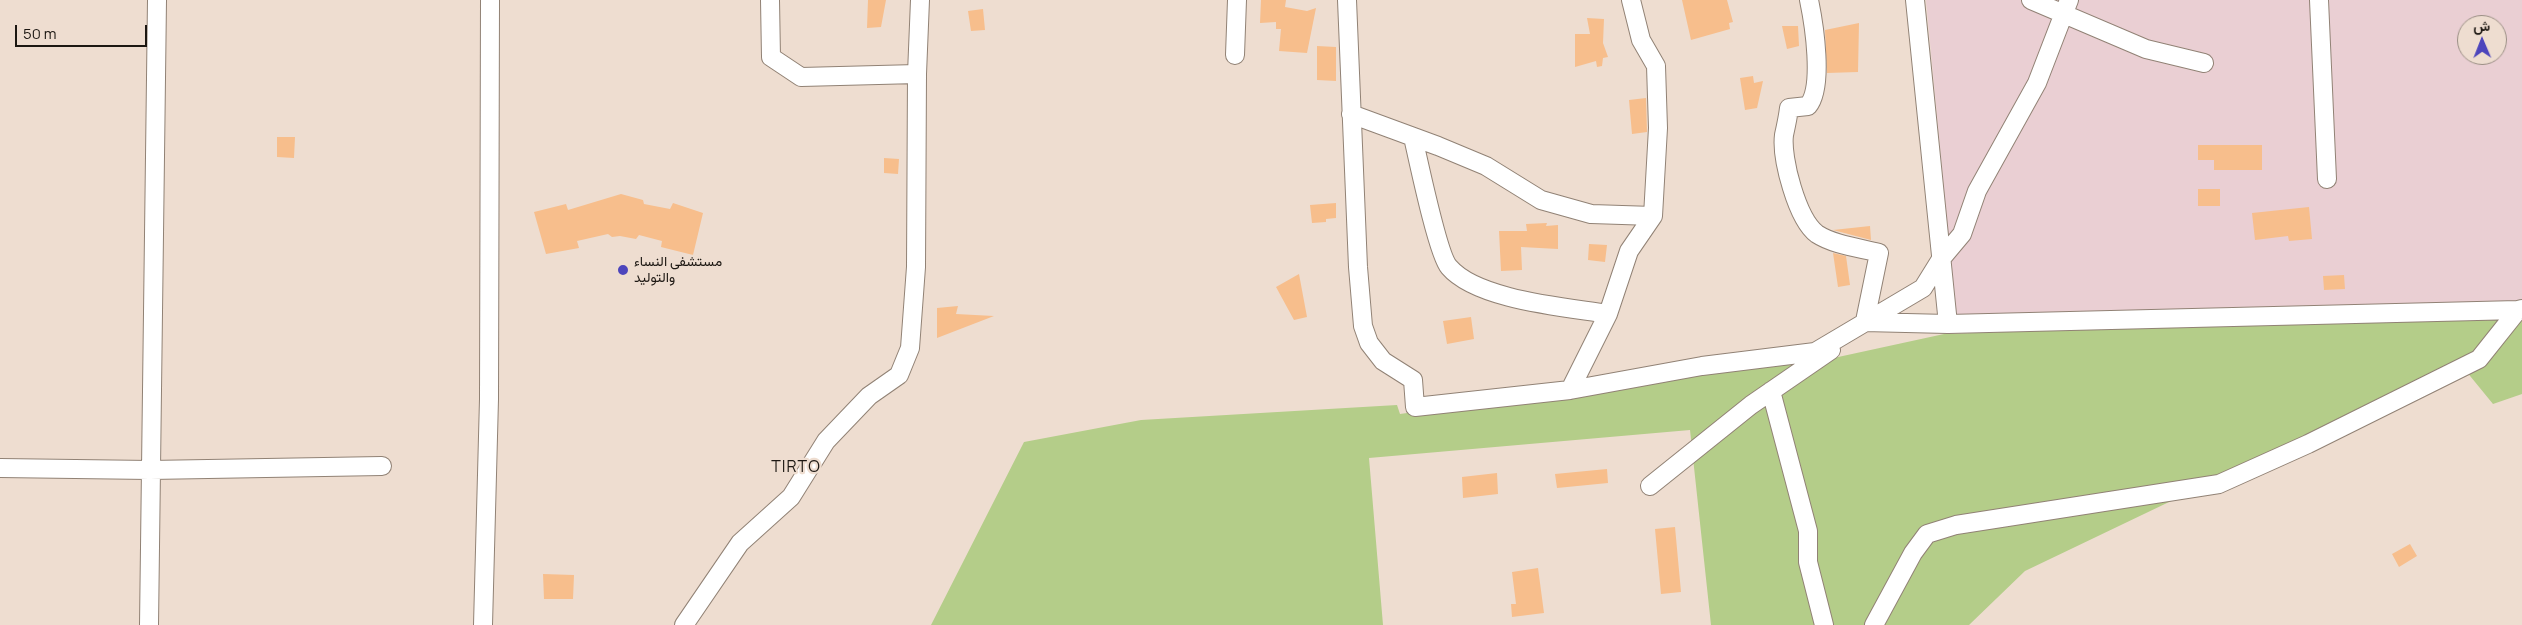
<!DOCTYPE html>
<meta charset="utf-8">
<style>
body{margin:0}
#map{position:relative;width:2522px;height:625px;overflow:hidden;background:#eeddd0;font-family:Manrope,Vazirmatn,sans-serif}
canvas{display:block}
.north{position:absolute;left:2457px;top:15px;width:50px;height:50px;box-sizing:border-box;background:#eeddd0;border:1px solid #9a8e84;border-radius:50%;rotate:359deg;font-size:14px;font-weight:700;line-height:20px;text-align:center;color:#1c1712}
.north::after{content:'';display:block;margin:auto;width:18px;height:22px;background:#4d45bc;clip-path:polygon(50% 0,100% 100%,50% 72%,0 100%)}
.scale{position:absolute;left:15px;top:25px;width:132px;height:22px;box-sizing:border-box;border:2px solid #1c1712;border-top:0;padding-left:6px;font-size:15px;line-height:18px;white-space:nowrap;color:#1c1712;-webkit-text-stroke:4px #eeddd0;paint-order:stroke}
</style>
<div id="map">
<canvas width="2522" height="625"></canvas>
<div class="north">ش</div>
<div class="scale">50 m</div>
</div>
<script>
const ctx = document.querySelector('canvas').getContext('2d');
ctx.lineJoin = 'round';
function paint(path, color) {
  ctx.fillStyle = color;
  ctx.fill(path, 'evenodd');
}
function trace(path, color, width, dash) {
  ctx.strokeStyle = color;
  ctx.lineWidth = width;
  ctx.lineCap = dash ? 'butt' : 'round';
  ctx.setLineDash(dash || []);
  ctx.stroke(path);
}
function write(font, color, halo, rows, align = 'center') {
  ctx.font = font + ' Manrope,Vazirmatn,sans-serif';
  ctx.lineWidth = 4.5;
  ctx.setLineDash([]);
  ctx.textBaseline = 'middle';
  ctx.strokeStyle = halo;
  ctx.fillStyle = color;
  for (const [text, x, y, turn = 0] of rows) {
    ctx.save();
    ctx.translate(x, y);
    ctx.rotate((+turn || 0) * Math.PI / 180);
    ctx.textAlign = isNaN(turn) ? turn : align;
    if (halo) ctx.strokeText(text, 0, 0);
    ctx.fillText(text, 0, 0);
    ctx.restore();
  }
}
const medical = new Path2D(`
 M 1926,0 L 2522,0 L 2522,304 L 1956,315 ZM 2467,25 L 2497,25 L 2497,55 L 2467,55 Z`);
const green = new Path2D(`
 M 2522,313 L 2522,394 L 2493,404 L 2466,371 Z
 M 2505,315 L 2478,354 L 2025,571 L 1969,625 L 1711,625 L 1690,430 L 1369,458 L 1383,625 L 931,625 L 1024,442 L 1141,420 L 1397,405 L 1400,414 L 1707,370 L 1829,359 L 1944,334 Z`);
const building = new Path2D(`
 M 868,0 L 886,0 L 881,27 L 867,28 Z
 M 1261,0 L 1286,0 L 1285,7 L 1307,11 L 1316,8 L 1307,53 L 1279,51 L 1281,29 L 1276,29 L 1276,22 L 1260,23 Z
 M 1682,0 L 1727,0 L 1733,22 L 1729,23 L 1730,29 L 1691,40 Z
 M 983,9 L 985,30 L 971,31 L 968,11 Z
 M 1587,18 L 1604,19 L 1603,43 L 1608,57 L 1603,58 L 1602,66 L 1597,67 L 1596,61 L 1575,67 L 1575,34 L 1590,34 Z
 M 1859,23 L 1858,72 L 1827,73 L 1825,30 Z
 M 1782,26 L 1798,26 L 1799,46 L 1787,49 Z
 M 1317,46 L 1336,47 L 1336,81 L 1317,80 Z
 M 1753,76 L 1754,83 L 1763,81 L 1757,108 L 1745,110 L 1740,78 Z
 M 1646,98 L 1647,132 L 1632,134 L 1629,100 Z
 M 277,137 L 295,137 L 294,158 L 277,157 Z
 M 2198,145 L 2262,145 L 2262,170 L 2214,170 L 2214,160 L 2198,160 Z
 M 884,158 L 899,159 L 898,174 L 884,173 Z
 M 2198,189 L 2220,189 L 2220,206 L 2198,206 Z
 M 621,194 L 643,200 L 644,204 L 670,209 L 673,203 L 703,213 L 693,255 L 661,247 L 662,241 L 639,235 L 636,239 L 620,236 L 612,237 L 608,234 L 577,241 L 579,248 L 546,254 L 534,212 L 566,204 L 568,210 Z
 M 1336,203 L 1336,218 L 1326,219 L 1326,222 L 1312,223 L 1310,205 Z
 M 2309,207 L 2312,239 L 2289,241 L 2288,236 L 2255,240 L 2252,213 Z
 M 1547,223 L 1546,226 L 1558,225 L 1558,249 L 1521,247 L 1522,270 L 1501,271 L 1499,231 L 1527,231 L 1526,224 Z
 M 1870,226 L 1871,240 L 1833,230 Z
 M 1589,244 L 1607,245 L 1605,262 L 1588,260 Z
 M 1833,253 L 1846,256 L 1850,285 L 1838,287 Z
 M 1299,274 L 1307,317 L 1294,320 L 1276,287 Z
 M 2344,275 L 2345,289 L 2324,290 L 2323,276 Z
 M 958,306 L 956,314 L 994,316 L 937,338 L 937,308 Z
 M 1471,317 L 1474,339 L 1447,344 L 1443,321 Z
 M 1607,469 L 1608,483 L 1557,488 L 1555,474 Z
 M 1497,473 L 1498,494 L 1463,498 L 1462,477 Z
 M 1675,527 L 1681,592 L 1661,594 L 1655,529 Z
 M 2410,544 L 2417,556 L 2399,567 L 2392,554 Z
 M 1538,568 L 1544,613 L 1512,617 L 1511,604 L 1516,604 L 1512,572 Z
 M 543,574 L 574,575 L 573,599 L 544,599 Z`);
const minor = new Path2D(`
 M 770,0 L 771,57 L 801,77 L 917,74
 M 1347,0 L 1358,267 L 1363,326 L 1369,343 L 1383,361 L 1413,380 L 1415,407 L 1570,390 L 1702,366 L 1815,352 L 1923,288 L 1941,259 L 1962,234 L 1977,191 L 2037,83 L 2069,0
 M 1809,0 C 1814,24 1824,87 1808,106 L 1789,108 C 1788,117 1786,126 1784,135 C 1781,158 1797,219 1817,234 C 1834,245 1860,248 1879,253 L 1865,321
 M 1915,0 L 1948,324
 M 2031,0 L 2146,49 L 2204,63
 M 2319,0 L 2327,179
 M 1235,55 L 1237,0
 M 1351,114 L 1438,146 L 1486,166 L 1541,200 L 1591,214 L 1653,216
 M 1413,137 C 1418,159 1438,255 1449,267 C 1477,300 1565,307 1608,314
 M 1864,322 L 1948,324 L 2518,310
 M 1570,390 L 1608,314 L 1629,251 L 1653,216 L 1658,128 L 1656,66 L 1641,40 L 1631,0
 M 1771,391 L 1808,531 L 1808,562 L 1824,625
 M 0,468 L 150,470 L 382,466
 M 1650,486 L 1751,405 L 1831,350
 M 149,625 L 157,0
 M 483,625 L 489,399 L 490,0
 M 684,625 L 740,543 L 791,497 L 826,441 L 869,396 L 899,375 L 910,348 L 916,267 L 917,74 L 920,0
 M 1874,625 L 1913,553 L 1927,534 L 1956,525 L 2219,484 L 2308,444 L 2479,359 L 2518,310 L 2522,309`);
const markers = [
 [623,270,6,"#4d45bc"]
];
const poiNames = [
 ["مستشفى النساء",634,262],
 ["والتوليد",634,278]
];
const quarterNames = [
 ["TIRTO",796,468]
];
paint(medical, '#eacfd3');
paint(green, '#b4cd89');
paint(building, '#f7be8c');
trace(minor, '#918275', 20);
trace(minor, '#fff', 18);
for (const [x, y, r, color] of markers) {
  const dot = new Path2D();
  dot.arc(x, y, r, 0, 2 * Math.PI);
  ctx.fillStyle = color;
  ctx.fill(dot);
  trace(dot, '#eeddd0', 2);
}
write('14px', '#1c1712', '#eeddd0', poiNames, 'left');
ctx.letterSpacing = '1px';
write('16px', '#1c1712', '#eeddd0', quarterNames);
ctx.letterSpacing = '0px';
</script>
